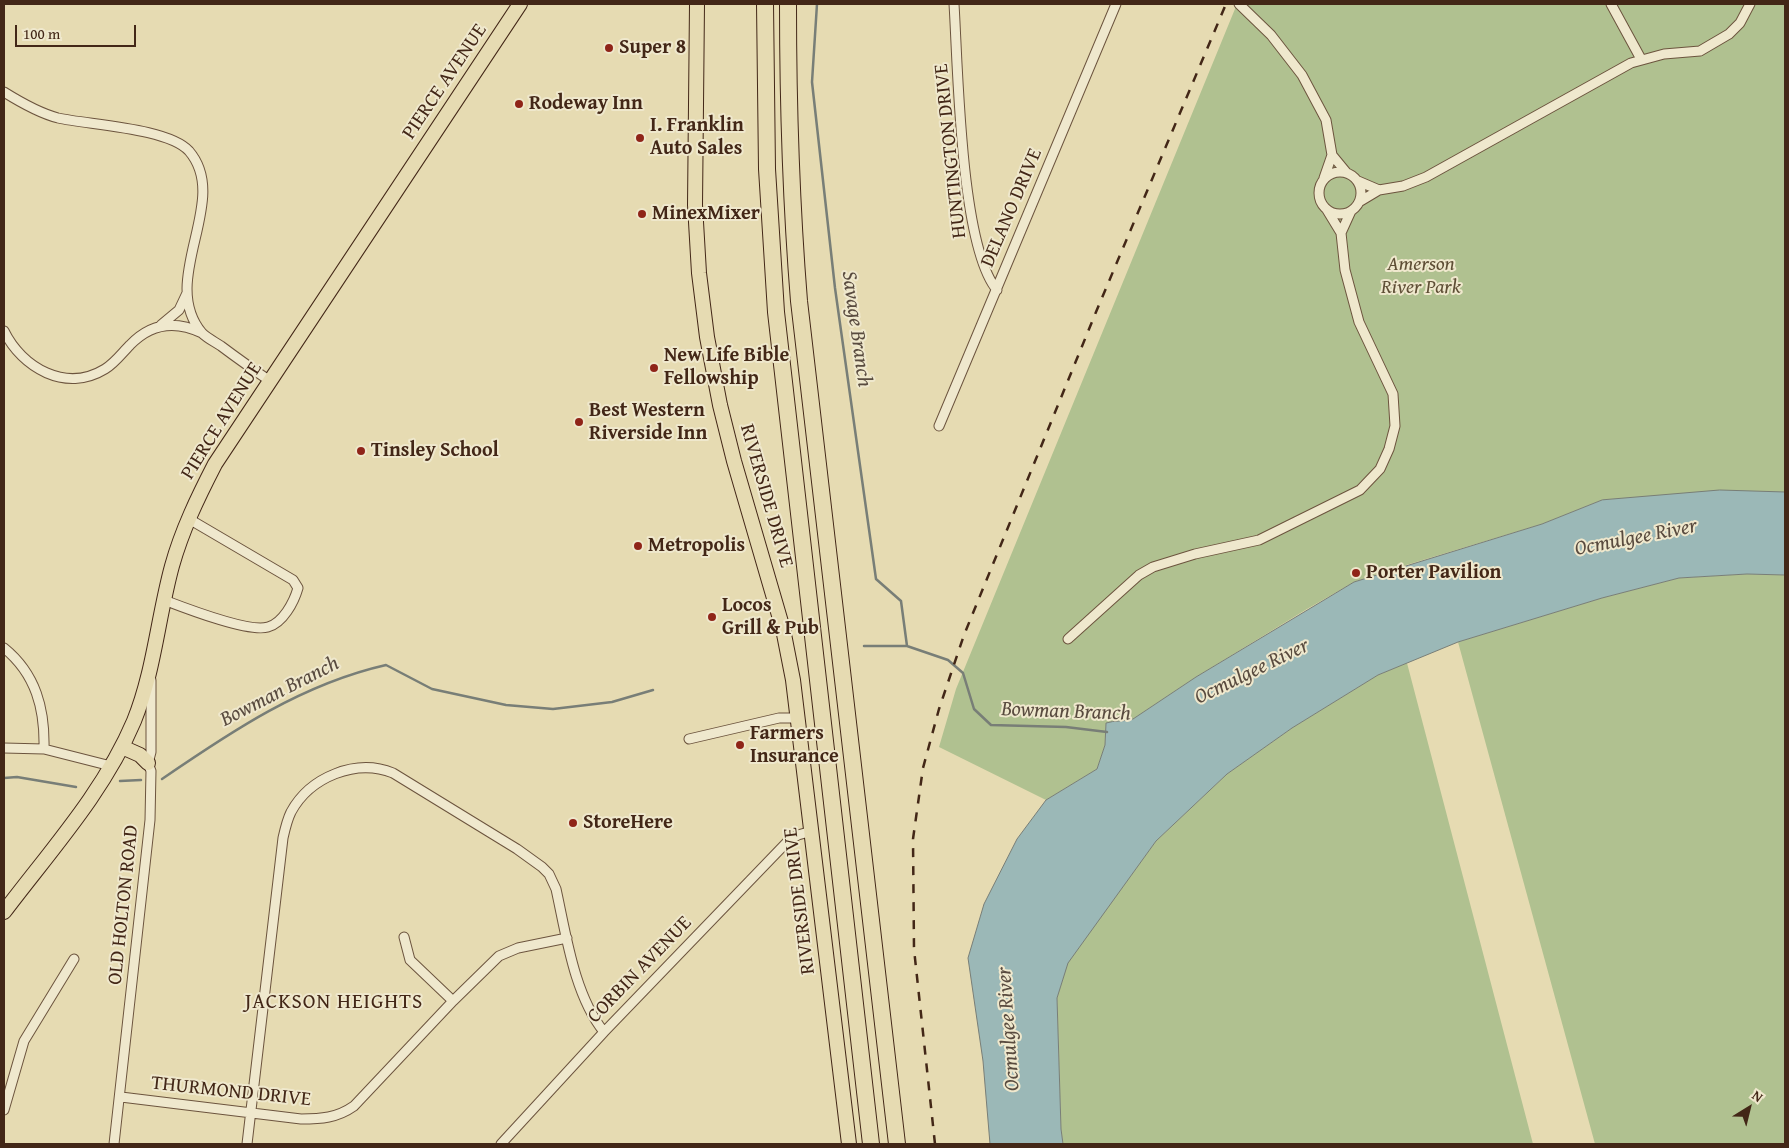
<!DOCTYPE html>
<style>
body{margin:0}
#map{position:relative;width:1789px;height:1148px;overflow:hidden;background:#e6dbb2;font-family:"Gentium Book Plus",serif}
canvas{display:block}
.frame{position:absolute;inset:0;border:5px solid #432717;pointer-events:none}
.north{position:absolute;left:1724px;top:1083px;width:50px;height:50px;-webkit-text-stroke:4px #efe8cd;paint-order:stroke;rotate:36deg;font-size:14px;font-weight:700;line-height:20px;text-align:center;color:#432717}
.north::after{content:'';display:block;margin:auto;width:18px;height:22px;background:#432717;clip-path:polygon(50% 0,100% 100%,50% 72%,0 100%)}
.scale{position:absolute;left:15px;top:25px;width:121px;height:22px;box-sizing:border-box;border:2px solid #432717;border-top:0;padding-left:6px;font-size:15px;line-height:18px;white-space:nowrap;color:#432717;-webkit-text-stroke:4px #efe8cd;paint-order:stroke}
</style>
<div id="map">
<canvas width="1789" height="1148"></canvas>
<div class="frame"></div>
<div class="north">N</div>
<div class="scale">100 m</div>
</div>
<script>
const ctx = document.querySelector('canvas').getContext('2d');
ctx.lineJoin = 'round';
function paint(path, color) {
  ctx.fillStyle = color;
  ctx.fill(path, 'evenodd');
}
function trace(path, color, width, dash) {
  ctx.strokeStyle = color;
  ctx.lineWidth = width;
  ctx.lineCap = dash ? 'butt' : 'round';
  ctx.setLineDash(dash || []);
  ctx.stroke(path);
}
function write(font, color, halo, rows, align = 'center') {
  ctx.font = font + ' "Gentium Book Plus",serif';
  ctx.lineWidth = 4;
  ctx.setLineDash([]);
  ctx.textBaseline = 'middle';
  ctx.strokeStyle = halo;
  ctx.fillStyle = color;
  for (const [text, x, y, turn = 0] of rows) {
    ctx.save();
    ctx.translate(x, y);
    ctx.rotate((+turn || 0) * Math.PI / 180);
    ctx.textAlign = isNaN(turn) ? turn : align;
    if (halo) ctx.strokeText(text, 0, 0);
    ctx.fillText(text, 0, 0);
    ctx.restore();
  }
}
const green = new Path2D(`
 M 1237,4 L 1785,4 L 1785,492 L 1602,500 L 1542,524 L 1383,572 L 1354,582 L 1307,609 L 1196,677 L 1133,719 C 1123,722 1115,720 1106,723 L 1105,745 L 1097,769 L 1046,800 L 939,747 L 956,689 Z
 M 1747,574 L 1785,575 L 1785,1144 L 1595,1144 L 1458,642 L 1602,598 L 1679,578 Z
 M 1407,663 L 1533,1144 L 1063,1144 L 1061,1129 L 1057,998 L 1067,963 L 1156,841 L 1227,774 L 1292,728 L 1378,675 Z`);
const water = new Path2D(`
 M 1720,490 L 1785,492 L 1785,575 L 1747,574 L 1679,578 L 1602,598 L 1458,642 L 1378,675 L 1292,728 L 1227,774 L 1156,841 L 1068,963 L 1057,998 L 1061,1129 L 1063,1144 L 990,1144 L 983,1061 L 968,958 L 984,904 L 1017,839 L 1046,800 L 1097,769 L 1105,745 L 1106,723 C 1115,720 1123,722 1133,719 L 1196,677 L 1354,582 L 1542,524 L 1602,500 Z`);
const stream = new Path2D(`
 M 817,4 L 812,82 L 835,288 L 876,579 L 901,601 L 907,646
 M 864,646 L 907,646 L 948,660 L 963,673 L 974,709 L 991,725 L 1066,727 L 1107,732
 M 4,778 L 17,777 L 76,787
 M 162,779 C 232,731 302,684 386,665 L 432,689 L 506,705 L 553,709 L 612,702 L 653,690
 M 120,781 L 141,780`);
const minor = new Path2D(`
 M 954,4 C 958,66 960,246 997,290
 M 1239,4 L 1271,35 L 1302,75 L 1326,120 L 1332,155 L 1346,172
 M 1611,4 L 1641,59
 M 4,92 C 20,102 39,113 58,118 C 90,125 168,128 189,151 C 232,201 157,279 202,333 C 207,338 215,342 221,346 C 237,358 254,370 270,381
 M1319 193a21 21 0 1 1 42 0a21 21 0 1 1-42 0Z
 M 1324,178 L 1332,155
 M 1358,181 L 1379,190
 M 1359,202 L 1379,190 L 1403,186 L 1426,177 L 1631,63 L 1664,54 L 1700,51 L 1729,34 L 1740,23 L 1750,4
 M 1341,233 L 1351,211
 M 161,325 L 179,310 L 187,293
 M 4,331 C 22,368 66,393 105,369 C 115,363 122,353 130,345 C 151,323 175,320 202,333
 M 939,426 L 1116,4
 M 164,600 C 185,608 249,633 268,627 C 283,623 294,602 298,588 L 293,580 L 189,519
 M 1068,639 L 1139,575 L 1153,567 L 1195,554 L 1259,540 L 1360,490 L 1380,469 L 1389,449 L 1395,426 L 1393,394 L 1359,322 L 1345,270 L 1341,233 L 1327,210
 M 4,648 C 36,674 45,709 44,749
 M 689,739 L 779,718 L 797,718
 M 4,748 L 44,749 L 111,766
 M 404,937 L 410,960 L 453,1001
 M 121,1097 L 301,1119 C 321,1119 337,1118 354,1106 L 453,1001 L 499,956 L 518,948 L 567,938
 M 4,1110 L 24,1041 L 74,959
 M 114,1144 L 150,820 L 151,771 L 148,763 L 151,752 L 151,680
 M 247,1144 L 283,838 C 285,829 287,820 291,812 C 310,777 356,758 393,773 L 517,849 L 542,867 L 549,874 L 556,889 C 566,934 574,995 604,1032
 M 501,1144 L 604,1032 L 789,840 L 798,835 L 812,831`);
const primary = new Path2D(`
 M 697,4 L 695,205 L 699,273 L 707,337 L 720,405 L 734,461 L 783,629 L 793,680 L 849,1144
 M 122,747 L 140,755 L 148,763
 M 4,912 C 50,851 104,792 134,721 C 154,672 158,617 172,566 C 182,530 198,497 215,464 L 520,4`);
const motorway = new Path2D(`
 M 765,4 L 767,169 L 776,312 L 871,1144
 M 788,4 C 788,103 791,202 799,301 L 897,1144`);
const rail = new Path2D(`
 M 935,1144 L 914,949 L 913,839 L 923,768 L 939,709 L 964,635 L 1096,312 L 1226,4`);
const markers = [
 [609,48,5,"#8f2418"],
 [519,104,5,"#8f2418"],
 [640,138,5,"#8f2418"],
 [642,214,5,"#8f2418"],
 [654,368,5,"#8f2418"],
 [579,422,5,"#8f2418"],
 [361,451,5,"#8f2418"],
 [638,546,5,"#8f2418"],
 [1356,573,5,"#8f2418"],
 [712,617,5,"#8f2418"],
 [740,745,5,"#8f2418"],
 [573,823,5,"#8f2418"]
];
const poiNames = [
 ["Super 8",619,48],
 ["Rodeway Inn",529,104],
 ["I. Franklin",650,126],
 ["Auto Sales",650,149],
 ["MinexMixer",652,214],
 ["New Life Bible",664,356],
 ["Fellowship",664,379],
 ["Best Western",589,411],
 ["Riverside Inn",589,434],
 ["Tinsley School",371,451],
 ["Metropolis",648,546],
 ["Porter Pavilion",1366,573],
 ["Locos",722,606],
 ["Grill & Pub",722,629],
 ["Farmers",750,734],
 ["Insurance",750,757],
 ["StoreHere",583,823]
];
const streetNames = [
 ["PIERCE AVENUE",445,82,-56],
 ["HUNTINGTON DRIVE",951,151,-96],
 ["DELANO DRIVE",1012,208,-67],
 ["PIERCE AVENUE",222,421,-58],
 ["RIVERSIDE DRIVE",766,496,74],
 ["RIVERSIDE DRIVE",800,901,-97],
 ["OLD HOLTON ROAD",124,905,-84],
 ["CORBIN AVENUE",640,970,-46],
 ["THURMOND DRIVE",231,1092,6]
];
const parkNames = [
 ["Amerson",1421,265],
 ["River Park",1421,288]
];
const waterNames = [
 ["Savage Branch",856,329,82],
 ["Ocmulgee River",1636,538,-11],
 ["Ocmulgee River",1252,672,-26],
 ["Bowman Branch",280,692,-27],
 ["Bowman Branch",1066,712,2],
 ["Ocmulgee River",1009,1029,-94]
];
const neighbourhoodNames = [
 ["JACKSON HEIGHTS",334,1003]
];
paint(green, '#b0c190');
paint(water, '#9bb8b7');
trace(water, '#787e77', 1);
trace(stream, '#787e77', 2.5);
trace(minor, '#6c543e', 11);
trace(primary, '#432717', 16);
trace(motorway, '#432717', 18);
trace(minor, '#efe8cd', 9);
trace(primary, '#e6dbb2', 14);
trace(motorway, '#e6dbb2', 16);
trace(rail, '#432717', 2.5, [9, 9]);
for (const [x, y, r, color] of markers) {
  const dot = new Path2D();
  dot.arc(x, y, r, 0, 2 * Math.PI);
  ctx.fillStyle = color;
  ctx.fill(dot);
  trace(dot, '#efe8cd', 2);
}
write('bold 20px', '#432717', '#efe8cd', poiNames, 'left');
write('20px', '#432717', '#efe8cd', streetNames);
write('italic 20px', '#5e4e35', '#efe8cd', parkNames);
write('italic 21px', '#594b3f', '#efe8cd', waterNames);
ctx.letterSpacing = '1px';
write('21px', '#432717', '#efe8cd', neighbourhoodNames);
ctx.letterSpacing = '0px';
</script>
